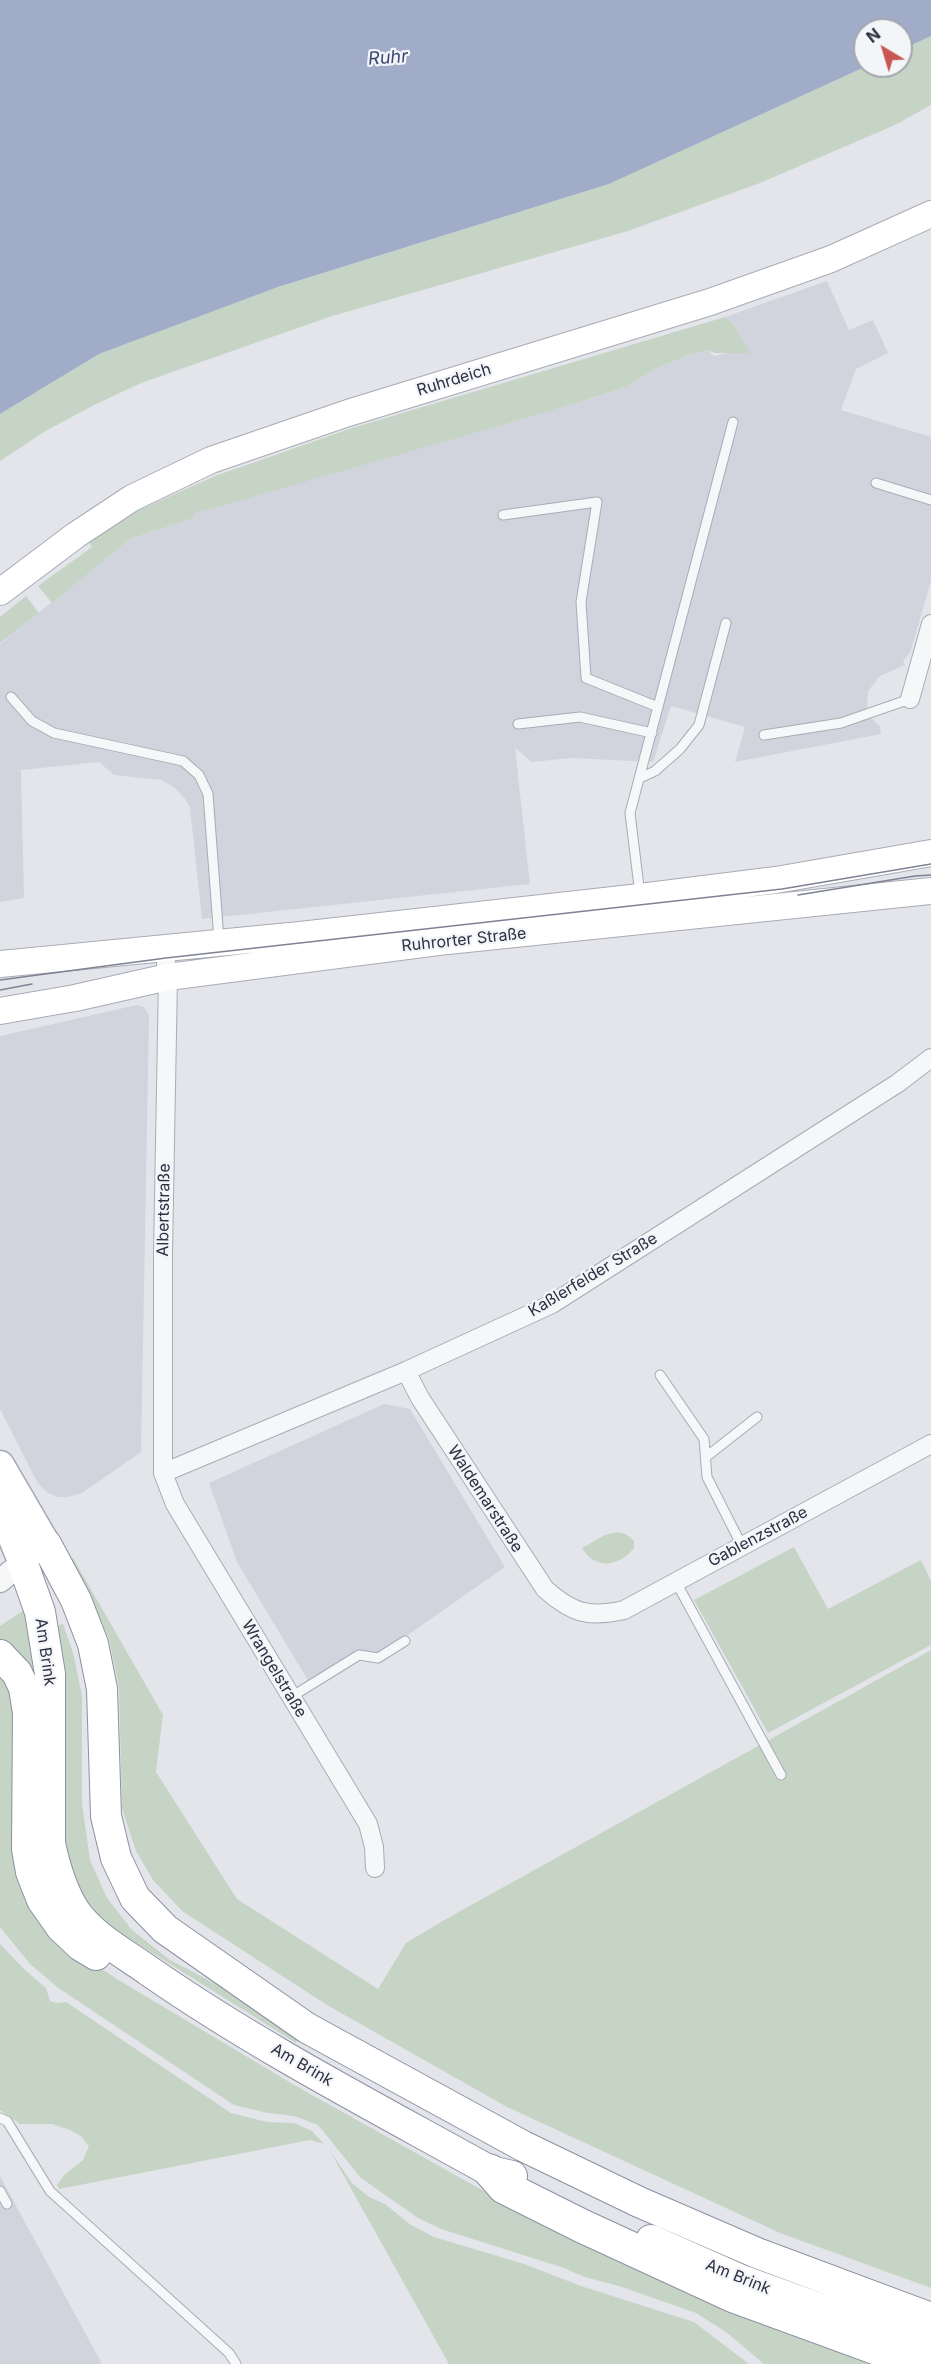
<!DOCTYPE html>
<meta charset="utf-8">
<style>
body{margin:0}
#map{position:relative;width:931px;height:2364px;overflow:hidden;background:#e4e5eb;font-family:Inter,sans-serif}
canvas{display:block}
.north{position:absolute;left:853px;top:18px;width:60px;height:60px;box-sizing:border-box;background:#f4f5f8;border:2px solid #a4a6af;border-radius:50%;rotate:322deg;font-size:16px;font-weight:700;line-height:24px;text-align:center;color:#2c3042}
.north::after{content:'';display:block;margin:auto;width:21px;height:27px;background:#c75752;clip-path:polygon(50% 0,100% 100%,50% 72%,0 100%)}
</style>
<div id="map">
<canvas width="931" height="2364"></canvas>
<div class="north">N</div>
</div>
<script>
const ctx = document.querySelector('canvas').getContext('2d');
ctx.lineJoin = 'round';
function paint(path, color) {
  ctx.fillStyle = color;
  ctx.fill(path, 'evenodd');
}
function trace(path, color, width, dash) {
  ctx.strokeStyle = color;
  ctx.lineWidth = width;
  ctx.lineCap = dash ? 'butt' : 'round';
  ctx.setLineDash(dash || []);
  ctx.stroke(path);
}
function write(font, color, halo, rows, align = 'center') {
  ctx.font = font + ' Inter,sans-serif';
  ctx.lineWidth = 4.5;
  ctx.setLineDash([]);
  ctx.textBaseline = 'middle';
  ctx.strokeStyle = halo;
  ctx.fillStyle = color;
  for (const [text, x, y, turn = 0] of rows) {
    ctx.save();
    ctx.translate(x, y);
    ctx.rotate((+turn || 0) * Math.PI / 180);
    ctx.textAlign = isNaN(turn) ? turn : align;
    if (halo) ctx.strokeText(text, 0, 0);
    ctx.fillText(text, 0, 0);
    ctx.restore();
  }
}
const built = new Path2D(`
 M 827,281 L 849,330 L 873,320 L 888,353 L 856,369 L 841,410 L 931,437 L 931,581 L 910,653 L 903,661 L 905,665 L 880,676 L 868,691 L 867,708 L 870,717 L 880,726 L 881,734 L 735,762 L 745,727 L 671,706 L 653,762 L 571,758 L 532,762 L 515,748 L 530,884 L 202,919 L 190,808 L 185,799 L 174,787 L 161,780 L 114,775 L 99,762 L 21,770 L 24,898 L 0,902 L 0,644 L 130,539 L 194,518 L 193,514 L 208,509 L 541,414 L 623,388 L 659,367 L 690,355 L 708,350 L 714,356 L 728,353 L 749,353 L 734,325 L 725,317 Z
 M 137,1005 L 144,1007 L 149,1015 L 141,1452 L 82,1493 L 68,1497 L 58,1497 L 48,1493 L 37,1482 L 0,1409 L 0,1036 Z
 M 384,1404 L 410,1409 L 505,1567 L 378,1656 L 357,1652 L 309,1682 L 237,1562 L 209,1483 Z
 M 0,2176 L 102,2364 L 0,2364 Z`);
const green = new Path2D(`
 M 931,36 L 931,105 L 895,125 L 760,183 L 628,231 L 332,316 L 141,383 L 92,406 L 44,432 L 0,461 L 0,414 L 99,354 L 278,287 L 609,184 L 867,66 L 901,66 L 901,50 Z
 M 725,317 L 734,325 L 750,353 L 715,353 L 708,350 L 690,355 L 659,367 L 623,388 L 541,414 L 193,514 L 194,518 L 130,539 L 52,603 L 38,586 L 92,547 L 89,542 L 139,510 L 215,476 L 352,428 Z
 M 26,596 L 39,613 L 0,643 L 0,617 Z
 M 617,1532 L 626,1534 L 634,1541 L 634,1548 C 619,1567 595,1570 582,1548 L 605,1535 Z
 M 794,1547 L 828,1609 L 921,1560 L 931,1581 L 931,1645 L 768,1733 L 694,1600 Z
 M 73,1558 L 163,1715 L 156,1772 L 237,1899 L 378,1989 L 406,1943 L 446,1919 L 931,1650 L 931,2288 L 780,2233 L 507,2107 L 327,2005 L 182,1911 L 153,1880 L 136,1851 L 122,1808 L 119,1687 L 109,1639 L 89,1594 L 69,1560 Z
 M 27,1608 L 36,1653 L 35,1737 L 0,1645 L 0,1626 Z
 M 63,1624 L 74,1656 L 82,1696 L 82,1803 L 90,1860 L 107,1898 L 132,1930 L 170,1960 L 218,1985 L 297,2039 L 296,2043 L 103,1922 L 86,1903 L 74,1883 L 63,1838 L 57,1626 Z
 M 0,1667 L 9,1677 L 76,1952 L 117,1979 L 296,2086 L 500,2200 L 907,2364 L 764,2364 L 726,2332 L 696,2313 L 622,2287 L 585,2277 L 561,2267 L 441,2229 L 418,2218 L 361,2178 L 318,2125 L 294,2116 L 268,2113 L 234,2105 L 57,1987 L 30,1964 L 0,1927 Z
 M 0,1944 L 24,1969 L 46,1988 L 50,2001 L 57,2003 L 66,2002 L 231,2113 L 267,2122 L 294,2123 L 312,2131 L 324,2144 L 310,2140 L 59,2189 L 57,2185 L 65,2174 L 83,2160 L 89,2146 L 81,2136 L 70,2130 L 52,2124 L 20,2124 L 0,2110 Z
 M 330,2151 L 352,2183 L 369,2197 L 385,2204 L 411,2225 L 434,2237 L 524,2264 L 581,2286 L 694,2322 L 749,2364 L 449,2364 Z`);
const water = new Path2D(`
 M 0,0 L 931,0 L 931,36 L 901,50 L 901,30 L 865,30 L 865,66 L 867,66 L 609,184 L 278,287 L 99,354 L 0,414 Z`);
const service = new Path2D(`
 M 876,483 L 931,500
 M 503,515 L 597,502 L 581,602 L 586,678 L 658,707
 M 11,697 L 32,721 L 54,733 L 183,761 L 199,775 L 208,794 L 219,940
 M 518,724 L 580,717 L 652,733
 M 764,735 L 841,723 L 910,699
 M 640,778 L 655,771 L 680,749 L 699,725 L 726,623
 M 640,895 L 630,813 L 733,422
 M 660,1375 L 704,1439 L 707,1477 L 742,1546
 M 706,1457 L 757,1417
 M 676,1582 L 781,1775
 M 291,1697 L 359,1655 L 378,1658 L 405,1641
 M 0,2118 L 7,2121 L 50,2191 L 229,2353 L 236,2364
 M 0,2191 L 7,2204`);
const minor = new Path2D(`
 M 910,699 L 931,624
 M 164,948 L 168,977 L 163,1254 L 163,1473 L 175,1504 L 368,1824 L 374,1847 L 375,1868
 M 406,1371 L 420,1398 L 545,1589 C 572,1613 588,1618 624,1610 L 931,1444
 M 163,1473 L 406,1371 L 552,1304 L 898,1083 L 931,1058`);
const tertiary = new Path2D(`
 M 0,1581 L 32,1554`);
const secondary = new Path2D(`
 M 0,592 L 76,535 L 132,498 L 211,460 L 348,413 L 710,302 L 831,259 L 931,214
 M 0,964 L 300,935 L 640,897 L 776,880 L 931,853
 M 0,1011 L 75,998 L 168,977 L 438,942 L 931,891`);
const primary = new Path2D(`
 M 0,1465 L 46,1544
 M 0,1507 L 22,1561`);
const trunk = new Path2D(`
 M 46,1544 L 76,1600 L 93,1644 L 102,1689 L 106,1816 L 116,1858 L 135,1898 L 165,1929 L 307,2028 L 523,2146 L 639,2202 L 757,2253 L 931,2318
 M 22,1561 L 40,1612 L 50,1674 L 50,1843 C 55,1867 62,1891 75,1911 C 93,1937 124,1953 149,1971 C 257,2046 375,2107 490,2171 L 512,2176
 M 0,1655 L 17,1673 L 24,1688 L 28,1713 L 27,1849 L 31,1872 L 42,1900 L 61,1927 L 81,1946 L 96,1955
 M 651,2240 L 739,2279 L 931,2349`);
const motorway = new Path2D(`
 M 490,2171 L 504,2187 L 582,2226 L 734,2296 L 920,2364`);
const tram = new Path2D(`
 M 798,895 L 915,876 L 931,875
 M 0,980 L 166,958 L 782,889 L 931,864
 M 0,990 L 32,984`);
const streetNames = [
 ["Ruhrdeich",454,380,-17],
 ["Ruhrorter Straße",464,940,-6],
 ["Albertstraße",164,1210,-89],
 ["Kaßlerfelder Straße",593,1275,-31],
 ["Waldemarstraße",485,1499,57],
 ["Gablenzstraße",758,1537,-28],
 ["Am Brink",45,1652,82],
 ["Wrangelstraße",274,1669,59],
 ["Am Brink",302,2065,30],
 ["Am Brink",738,2277,22]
];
const waterNames = [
 ["Ruhr",388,58,-4]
];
paint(built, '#d2d4dd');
paint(green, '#c6d4c6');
paint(water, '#a1adc8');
trace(service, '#a9abb5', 11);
trace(minor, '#a9abb5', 20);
trace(tertiary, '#a9abb5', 25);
trace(secondary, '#a9abb5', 28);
trace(primary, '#a4a8b6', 31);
trace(trunk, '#8c90a1', 32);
trace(motorway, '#8c90a1', 35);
trace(service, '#f6f7f9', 9);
trace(minor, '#f6f7f9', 18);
trace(tertiary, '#f6f7f9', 22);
trace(secondary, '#fff', 26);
trace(primary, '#fff', 28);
trace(trunk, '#fff', 30);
trace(motorway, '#fff', 33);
trace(tram, '#7e8294', 1.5);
write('16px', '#2c3042', '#f4f5f8', streetNames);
write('italic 18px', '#394874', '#f4f5f8', waterNames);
</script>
